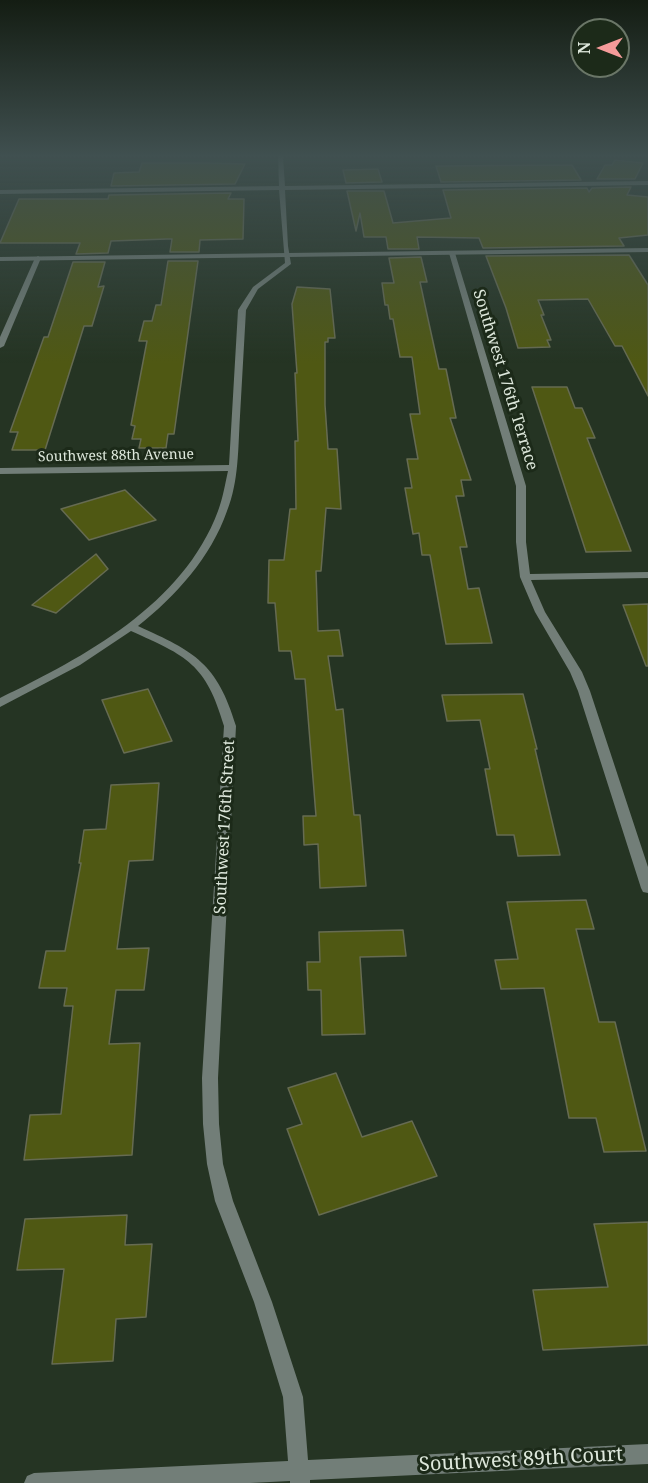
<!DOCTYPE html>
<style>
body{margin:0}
#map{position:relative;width:648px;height:1483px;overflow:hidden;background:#253423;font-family:"Noto Serif",serif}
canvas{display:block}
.north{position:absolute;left:570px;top:18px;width:60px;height:60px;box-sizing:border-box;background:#1c2a19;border:2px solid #6a7667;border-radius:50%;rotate:270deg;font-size:16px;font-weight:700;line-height:24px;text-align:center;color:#dee8dc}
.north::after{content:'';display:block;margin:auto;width:21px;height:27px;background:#f59b9a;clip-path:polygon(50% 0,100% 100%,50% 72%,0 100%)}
</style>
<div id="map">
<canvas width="648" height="1483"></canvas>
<div class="north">N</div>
</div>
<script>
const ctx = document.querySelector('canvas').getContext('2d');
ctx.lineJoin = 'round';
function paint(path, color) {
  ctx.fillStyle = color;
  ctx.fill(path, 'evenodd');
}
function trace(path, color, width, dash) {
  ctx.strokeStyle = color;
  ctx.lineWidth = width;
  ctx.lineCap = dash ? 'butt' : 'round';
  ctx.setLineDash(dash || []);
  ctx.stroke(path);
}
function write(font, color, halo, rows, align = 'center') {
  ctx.font = font + ' "Noto Serif",serif';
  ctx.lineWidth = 6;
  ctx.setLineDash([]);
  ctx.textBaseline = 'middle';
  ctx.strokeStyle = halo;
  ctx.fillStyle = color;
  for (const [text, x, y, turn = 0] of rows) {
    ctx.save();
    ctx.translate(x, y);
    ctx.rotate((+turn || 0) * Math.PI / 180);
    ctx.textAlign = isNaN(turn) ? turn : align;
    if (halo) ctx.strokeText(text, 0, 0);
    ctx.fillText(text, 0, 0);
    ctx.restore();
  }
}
const building = new Path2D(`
 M 615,160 L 643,163 L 635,179 L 597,179 L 605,165 L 612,165 Z
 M 142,163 L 208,163 L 245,164 L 235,184 L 111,186 L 114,173 L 139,172 Z
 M 572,165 L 581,180 L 441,182 L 436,166 Z
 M 378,169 L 382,182 L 346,183 L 343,170 Z
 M 631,187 L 627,195 L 648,197 L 648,235 L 619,238 L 624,246 L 483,248 L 479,238 L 417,237 L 419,249 L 388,249 L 386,237 L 364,237 L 360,213 L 356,231 L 347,191 L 384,191 L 393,223 L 451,218 L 443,190 L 587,188 L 589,192 L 592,188 Z
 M 231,193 L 228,199 L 244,199 L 243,239 L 200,240 L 199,252 L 170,252 L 172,239 L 167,239 L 111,241 L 108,253 L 76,254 L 80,243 L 0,243 L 19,199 L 108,199 L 109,195 Z
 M 629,255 L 648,285 L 648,396 L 622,346 L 615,346 L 588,299 L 538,300 L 544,315 L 541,315 L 551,340 L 547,340 L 550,347 L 518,348 L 506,308 L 486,256 Z
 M 421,257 L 427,282 L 420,282 L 428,319 L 439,369 L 446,369 L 456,418 L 450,418 L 471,480 L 461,480 L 464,496 L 456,496 L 467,547 L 460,547 L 468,589 L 479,588 L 492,643 L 446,644 L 430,555 L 422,555 L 419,533 L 413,534 L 405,488 L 412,488 L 407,459 L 418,459 L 410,414 L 420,414 L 412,357 L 400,357 L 393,319 L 390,319 L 388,305 L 385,305 L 382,283 L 394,283 L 389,258 Z
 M 168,261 L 198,261 L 174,434 L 168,434 L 166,448 L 139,448 L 141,439 L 132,439 L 135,426 L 131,425 L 147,341 L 139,341 L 144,321 L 152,321 L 156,305 L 161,305 Z
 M 73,262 L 105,262 L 98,287 L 104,286 L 92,326 L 84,326 L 45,450 L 12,450 L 18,432 L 10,432 L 44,337 L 48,337 Z
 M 297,287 L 330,289 L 335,338 L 328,338 L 328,342 L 325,342 L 325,405 L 328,449 L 337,449 L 341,509 L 326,508 L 321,571 L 316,571 L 318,631 L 339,630 L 343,656 L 328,656 L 336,710 L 343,709 L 354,815 L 360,815 L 366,886 L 320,888 L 318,844 L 304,845 L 303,816 L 316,816 L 305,679 L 295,679 L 291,651 L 279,651 L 275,603 L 268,603 L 269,560 L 284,560 L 290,509 L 296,509 L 295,441 L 298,441 L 295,373 L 297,373 L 292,304 Z
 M 532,387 L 567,387 L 575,408 L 582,408 L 595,438 L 587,438 L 631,551 L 586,552 Z
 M 125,490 L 156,520 L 89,540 L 61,509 Z
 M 96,554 L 108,569 L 56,613 L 32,605 Z
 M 648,604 L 648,666 L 646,666 L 623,605 Z
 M 148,689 L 172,741 L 124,753 L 102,700 Z
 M 523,694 L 537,749 L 535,749 L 560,855 L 518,856 L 514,835 L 497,835 L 485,769 L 490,769 L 480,720 L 447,721 L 442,695 Z
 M 159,783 L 153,860 L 129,861 L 117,949 L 149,948 L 144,990 L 116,990 L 109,1044 L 140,1043 L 132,1155 L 24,1160 L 30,1115 L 61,1114 L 73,1006 L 64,1006 L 67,988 L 39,988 L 46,951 L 65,951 L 81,863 L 79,863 L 84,830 L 106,829 L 111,785 Z
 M 586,900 L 594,929 L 576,929 L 599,1022 L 615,1022 L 646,1151 L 604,1152 L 596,1118 L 569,1118 L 544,988 L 501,989 L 495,960 L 518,959 L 507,902 Z
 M 403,930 L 406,956 L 360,957 L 365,1034 L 322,1035 L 321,990 L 308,990 L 307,962 L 320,962 L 319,932 Z
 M 336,1073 L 362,1137 L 412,1121 L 437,1176 L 319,1215 L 287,1129 L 302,1124 L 288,1088 Z
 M 127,1215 L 125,1245 L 152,1244 L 146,1317 L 116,1319 L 113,1361 L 52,1364 L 64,1269 L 17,1270 L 25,1219 Z
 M 648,1222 L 648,1345 L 543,1350 L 533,1290 L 608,1287 L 594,1224 Z`);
const minor = new Path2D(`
 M 278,156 L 283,156 L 285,186 L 648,181 L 648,185 L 285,190 L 288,246 L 291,264 L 258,289 L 246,310 C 244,345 242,380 240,416 C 238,447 239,481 227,511 C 211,557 176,596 138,626 C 195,652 217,663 236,726 L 218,1078 L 219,1124 L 223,1164 L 233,1201 L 272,1302 L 303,1397 L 308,1460 L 648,1444 L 648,1464 L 310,1480 L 310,1483 L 290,1483 L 290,1481 L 250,1483 L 24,1483 L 27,1476 L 34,1473 L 288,1461 L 283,1397 L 254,1302 L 215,1201 L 207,1164 L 203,1124 L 202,1078 L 224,726 C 206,664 187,656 131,631 L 80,665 L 0,707 L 0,698 C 84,657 183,605 218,511 C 223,498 225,484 228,471 L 0,474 L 0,468 L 229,465 L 238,310 L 253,287 L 285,263 L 279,190 L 0,194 L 0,190 L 279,186 Z
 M 452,251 L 455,253 L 526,486 L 526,542 L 530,574 L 648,572 L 648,578 L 531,580 L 545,612 L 582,672 L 590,691 L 648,867 L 648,893 L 643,892 L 641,888 L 578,691 L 570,672 L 535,612 L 520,577 L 516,542 L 516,486 L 449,253 Z
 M 38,256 L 41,258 L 4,346 L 0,348 L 0,337 L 35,258 Z`);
const tertiary = new Path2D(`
 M 648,248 L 648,252 L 0,261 L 0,257 Z`);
const farStreetnames = [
 ["Southwest 88th Avenue",116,456,-1]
];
const streetNames = [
 ["Southwest 176th Terrace",505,380,73],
 ["Southwest 176th Street",225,827,-87]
];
const nearStreetnames = [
 ["Southwest 89th Court",521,1460,-3]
];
paint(building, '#4f5813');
trace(building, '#666b52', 1.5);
paint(minor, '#727e78');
paint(tertiary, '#727e78');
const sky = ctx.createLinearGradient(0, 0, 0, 363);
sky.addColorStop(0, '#141d13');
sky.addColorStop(0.43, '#405050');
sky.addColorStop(1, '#40505000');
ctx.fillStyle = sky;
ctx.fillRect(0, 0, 648, 363);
write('14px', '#dee8dc', '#1c2a19', farStreetnames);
write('16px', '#dee8dc', '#1c2a19', streetNames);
write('20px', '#dee8dc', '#1c2a19', nearStreetnames);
</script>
